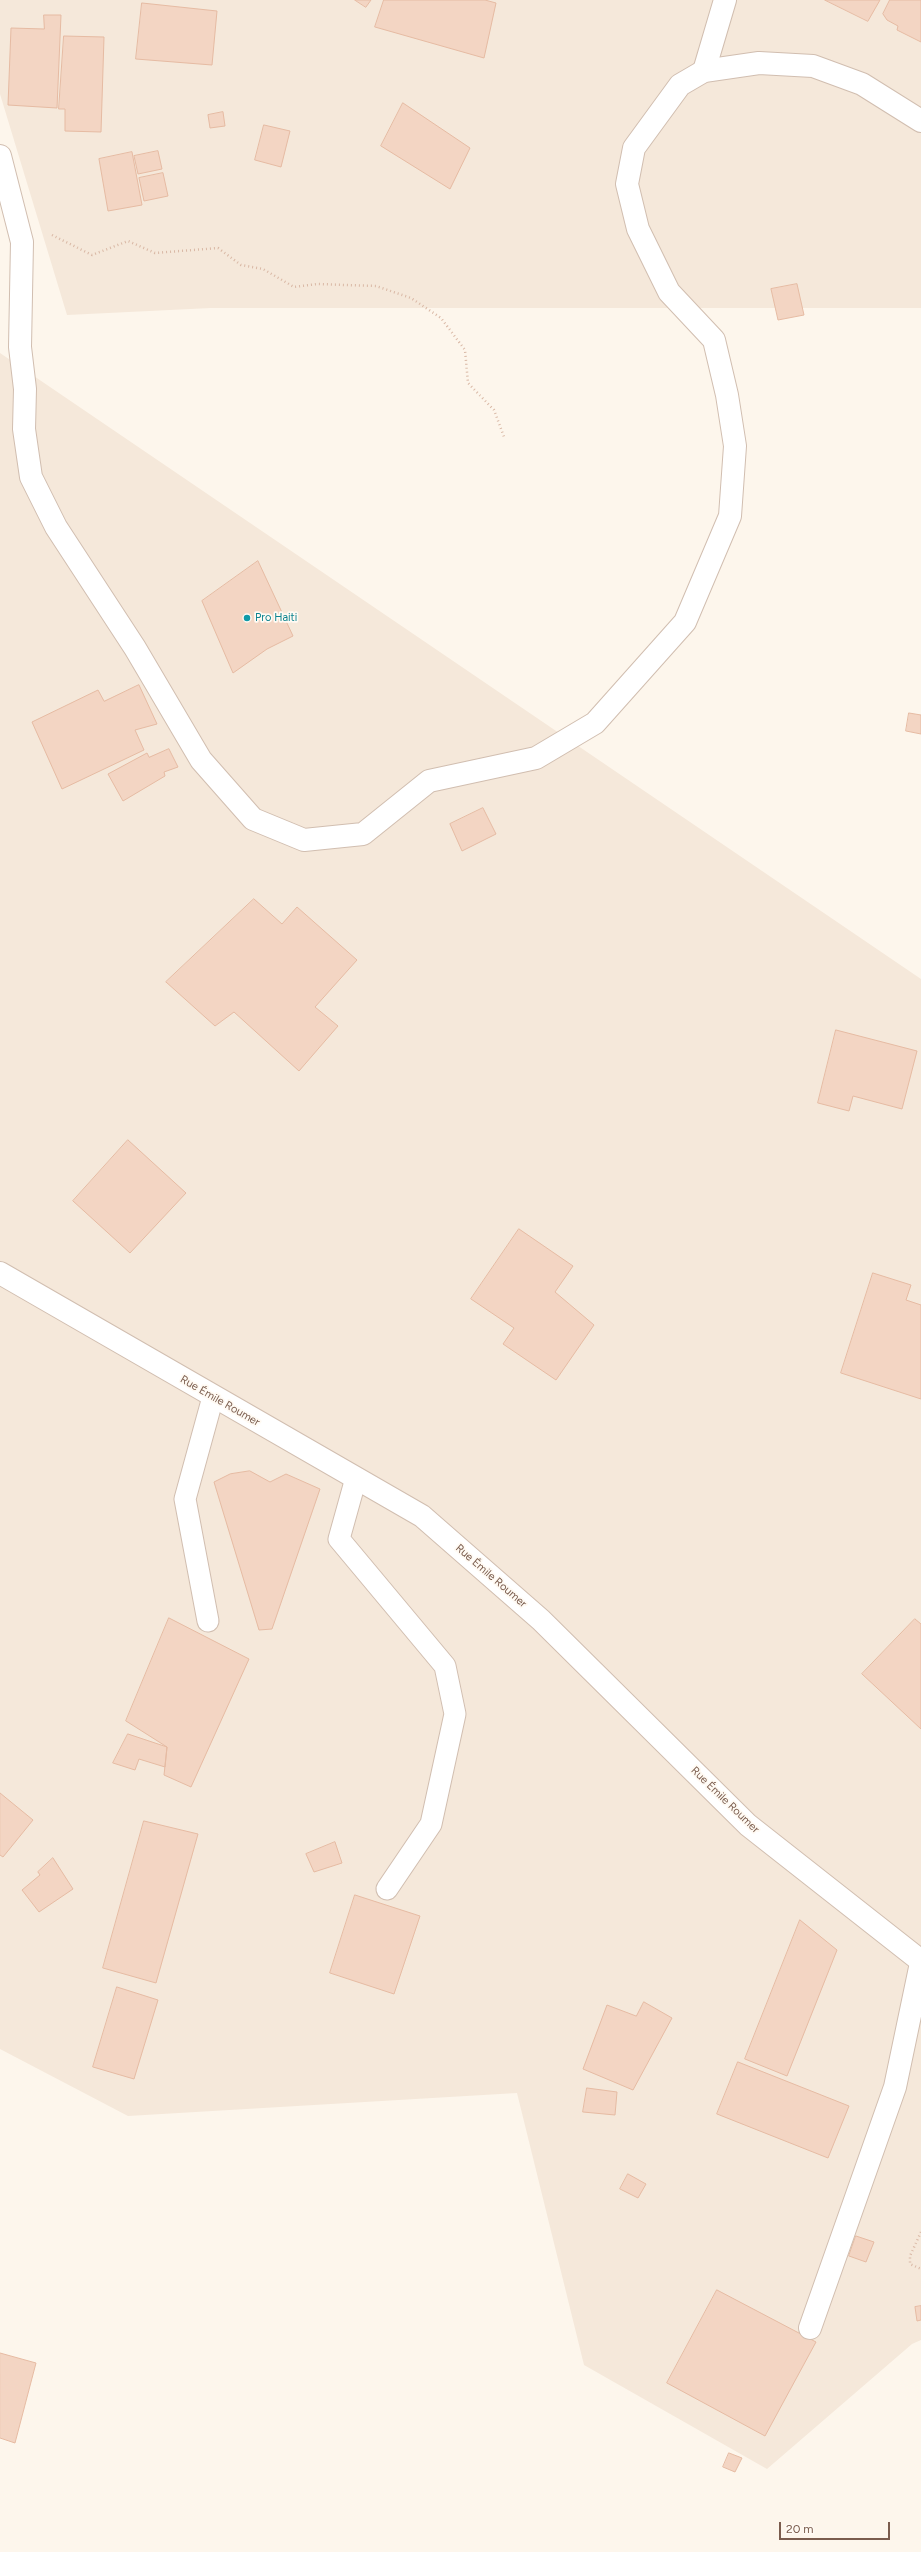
<!DOCTYPE html>
<meta charset="utf-8">
<style>
body{margin:0}
#map{position:relative;width:921px;height:2552px;overflow:hidden;background:#fdf6ec;font-family:Figtree,sans-serif}
canvas{display:block}
.scale{position:absolute;left:779px;top:2522px;width:111px;height:18px;box-sizing:border-box;border:2px solid #7a5c4d;border-top:0;padding-left:5px;font-size:12px;line-height:14px;white-space:nowrap;color:#7a5c4d;-webkit-text-stroke:3px #fffaf3;paint-order:stroke}
</style>
<div id="map">
<canvas width="921" height="2552"></canvas>
<div class="scale">20 m</div>
</div>
<script>
const ctx = document.querySelector('canvas').getContext('2d');
ctx.lineJoin = 'round';
function paint(path, color) {
  ctx.fillStyle = color;
  ctx.fill(path, 'evenodd');
}
function trace(path, color, width, dash) {
  ctx.strokeStyle = color;
  ctx.lineWidth = width;
  ctx.lineCap = dash ? 'butt' : 'round';
  ctx.setLineDash(dash || []);
  ctx.stroke(path);
}
function write(font, color, halo, rows, align = 'center') {
  ctx.font = font + ' Figtree,sans-serif';
  ctx.lineWidth = 3.5;
  ctx.setLineDash([]);
  ctx.textBaseline = 'middle';
  ctx.strokeStyle = halo;
  ctx.fillStyle = color;
  for (const [text, x, y, turn = 0] of rows) {
    ctx.save();
    ctx.translate(x, y);
    ctx.rotate((+turn || 0) * Math.PI / 180);
    ctx.textAlign = isNaN(turn) ? turn : align;
    if (halo) ctx.strokeText(text, 0, 0);
    ctx.fillText(text, 0, 0);
    ctx.restore();
  }
}
const residential = new Path2D(`
 M 0,0 L 921,0 L 921,308 L 211,308 L 67,315 L 0,94 Z
 M 0,353 L 921,979 L 921,2340 L 912,2344 L 767,2469 L 584,2365 L 517,2093 L 128,2116 L 0,2049 Z`);
const building = new Path2D(`
 M 355,0 L 371,0 L 366,7 Z
 M 384,0 L 485,0 L 496,3 L 484,58 L 375,27 Z
 M 825,0 L 880,0 L 868,21 Z
 M 890,0 L 921,0 L 921,42 L 897,30 L 898,26 L 887,20 L 883,14 Z
 M 142,3 L 217,11 L 212,65 L 136,59 Z
 M 44,15 L 61,15 L 57,108 L 8,105 L 11,28 L 44,29 Z
 M 64,36 L 104,37 L 101,132 L 65,131 L 65,109 L 59,109 Z
 M 403,103 L 470,148 L 450,189 L 381,146 Z
 M 223,112 L 225,126 L 210,128 L 208,115 Z
 M 264,125 L 290,131 L 281,167 L 255,160 Z
 M 158,151 L 162,169 L 138,174 L 134,156 Z
 M 132,152 L 142,205 L 108,211 L 99,159 Z
 M 163,173 L 168,196 L 144,201 L 139,178 Z
 M 797,284 L 804,315 L 778,320 L 771,289 Z
 M 258,561 L 293,636 L 267,649 L 233,673 L 202,601 Z
 M 139,685 L 157,724 L 135,730 L 144,750 L 62,789 L 32,722 L 98,690 L 104,701 Z
 M 909,713 L 921,715 L 921,734 L 906,731 Z
 M 169,749 L 178,767 L 164,772 L 165,776 L 123,801 L 108,774 L 147,753 L 149,757 Z
 M 483,808 L 496,834 L 462,851 L 450,824 Z
 M 254,899 L 282,924 L 297,907 L 357,960 L 315,1007 L 338,1026 L 299,1071 L 234,1012 L 215,1026 L 166,982 Z
 M 836,1030 L 917,1051 L 902,1109 L 853,1096 L 849,1111 L 818,1103 Z
 M 128,1140 L 186,1193 L 130,1253 L 73,1201 Z
 M 519,1229 L 573,1266 L 555,1292 L 594,1325 L 556,1380 L 503,1344 L 514,1328 L 471,1299 Z
 M 873,1273 L 911,1285 L 906,1300 L 921,1305 L 921,1399 L 841,1373 Z
 M 250,1471 L 270,1482 L 286,1474 L 320,1489 L 272,1629 L 259,1630 L 214,1482 L 230,1474 Z
 M 169,1618 L 249,1659 L 191,1787 L 164,1775 L 167,1747 L 126,1721 Z
 M 915,1619 L 921,1624 L 921,1729 L 862,1674 Z
 M 128,1734 L 167,1747 L 165,1767 L 139,1759 L 135,1770 L 113,1763 Z
 M 0,1793 L 33,1820 L 3,1857 L 0,1855 Z
 M 144,1821 L 198,1834 L 156,1983 L 103,1968 Z
 M 335,1842 L 342,1863 L 314,1872 L 306,1854 Z
 M 53,1858 L 73,1889 L 39,1912 L 22,1890 L 40,1875 L 38,1872 Z
 M 355,1895 L 420,1916 L 394,1994 L 330,1973 Z
 M 800,1920 L 837,1950 L 787,2076 L 745,2059 Z
 M 117,1987 L 158,2000 L 134,2079 L 93,2067 Z
 M 644,2002 L 672,2018 L 633,2090 L 583,2069 L 607,2005 L 636,2016 Z
 M 738,2062 L 849,2106 L 828,2158 L 717,2114 Z
 M 587,2088 L 617,2092 L 615,2115 L 583,2112 Z
 M 628,2174 L 646,2184 L 638,2198 L 620,2189 Z
 M 856,2236 L 874,2242 L 866,2262 L 849,2256 Z
 M 717,2290 L 816,2342 L 765,2436 L 667,2383 Z
 M 921,2306 L 921,2320 L 917,2321 L 915,2307 Z
 M 0,2353 L 36,2363 L 15,2443 L 0,2438 Z
 M 729,2453 L 742,2458 L 735,2472 L 723,2467 Z`);
const path = new Path2D(`
 M 52,235 L 92,255 L 128,241 L 155,253 L 218,248 L 241,265 L 263,269 L 294,287 L 317,284 L 376,286 L 411,298 L 441,318 L 465,350 L 468,383 L 494,410 L 504,437
 M 921,2232 L 910,2256 L 910,2264 L 921,2269`);
const service = new Path2D(`
 M 356,1478 L 339,1539 L 445,1666 L 455,1714 L 431,1824 L 387,1889
 M 208,1621 L 185,1499 L 213,1397`);
const minor = new Path2D(`
 M 704,71 L 725,0
 M 810,2328 L 895,2087 L 921,1963`);
const tertiary = new Path2D(`
 M 0,156 L 22,242 L 20,347 L 25,389 L 24,429 L 31,477 L 56,527 L 135,648 L 201,760 L 253,819 L 304,840 L 363,834 L 429,781 L 536,758 L 595,723 L 685,622 L 730,516 L 735,446 L 727,395 L 714,340 L 669,292 L 638,229 L 627,184 L 634,148 L 680,85 L 704,71 L 759,63 L 813,66 L 862,84 L 921,121
 M 0,1273 L 422,1516 L 541,1620 L 748,1825 L 921,1961`);
const markers = [
 [247,618,4,"#0f9aa8"]
];
const cultureNames = [
 ["Pro Haiti",255,618]
];
const streetNames = [
 ["Rue Émile Roumer",220,1401,30],
 ["Rue Émile Roumer",491,1576,41],
 ["Rue Émile Roumer",725,1800,44]
];
paint(residential, '#f5e8da');
paint(building, '#f3d5c3');
trace(building, '#e6bba3', 1);
trace(service, '#d1beb0', 23);
trace(minor, '#d1beb0', 24);
trace(tertiary, '#d1beb0', 24);
trace(path, '#d9b8a5', 2.5, [1, 3]);
trace(service, '#fff', 21);
trace(minor, '#fff', 22);
trace(tertiary, '#fff', 22);
for (const [x, y, r, color] of markers) {
  const dot = new Path2D();
  dot.arc(x, y, r, 0, 2 * Math.PI);
  ctx.fillStyle = color;
  ctx.fill(dot);
  trace(dot, '#fffaf3', 1.5);
}
write('11px', '#0d838f', '#fffaf3', cultureNames, 'left');
write('11px', '#7a5c4d', '#fffaf3', streetNames);
</script>
